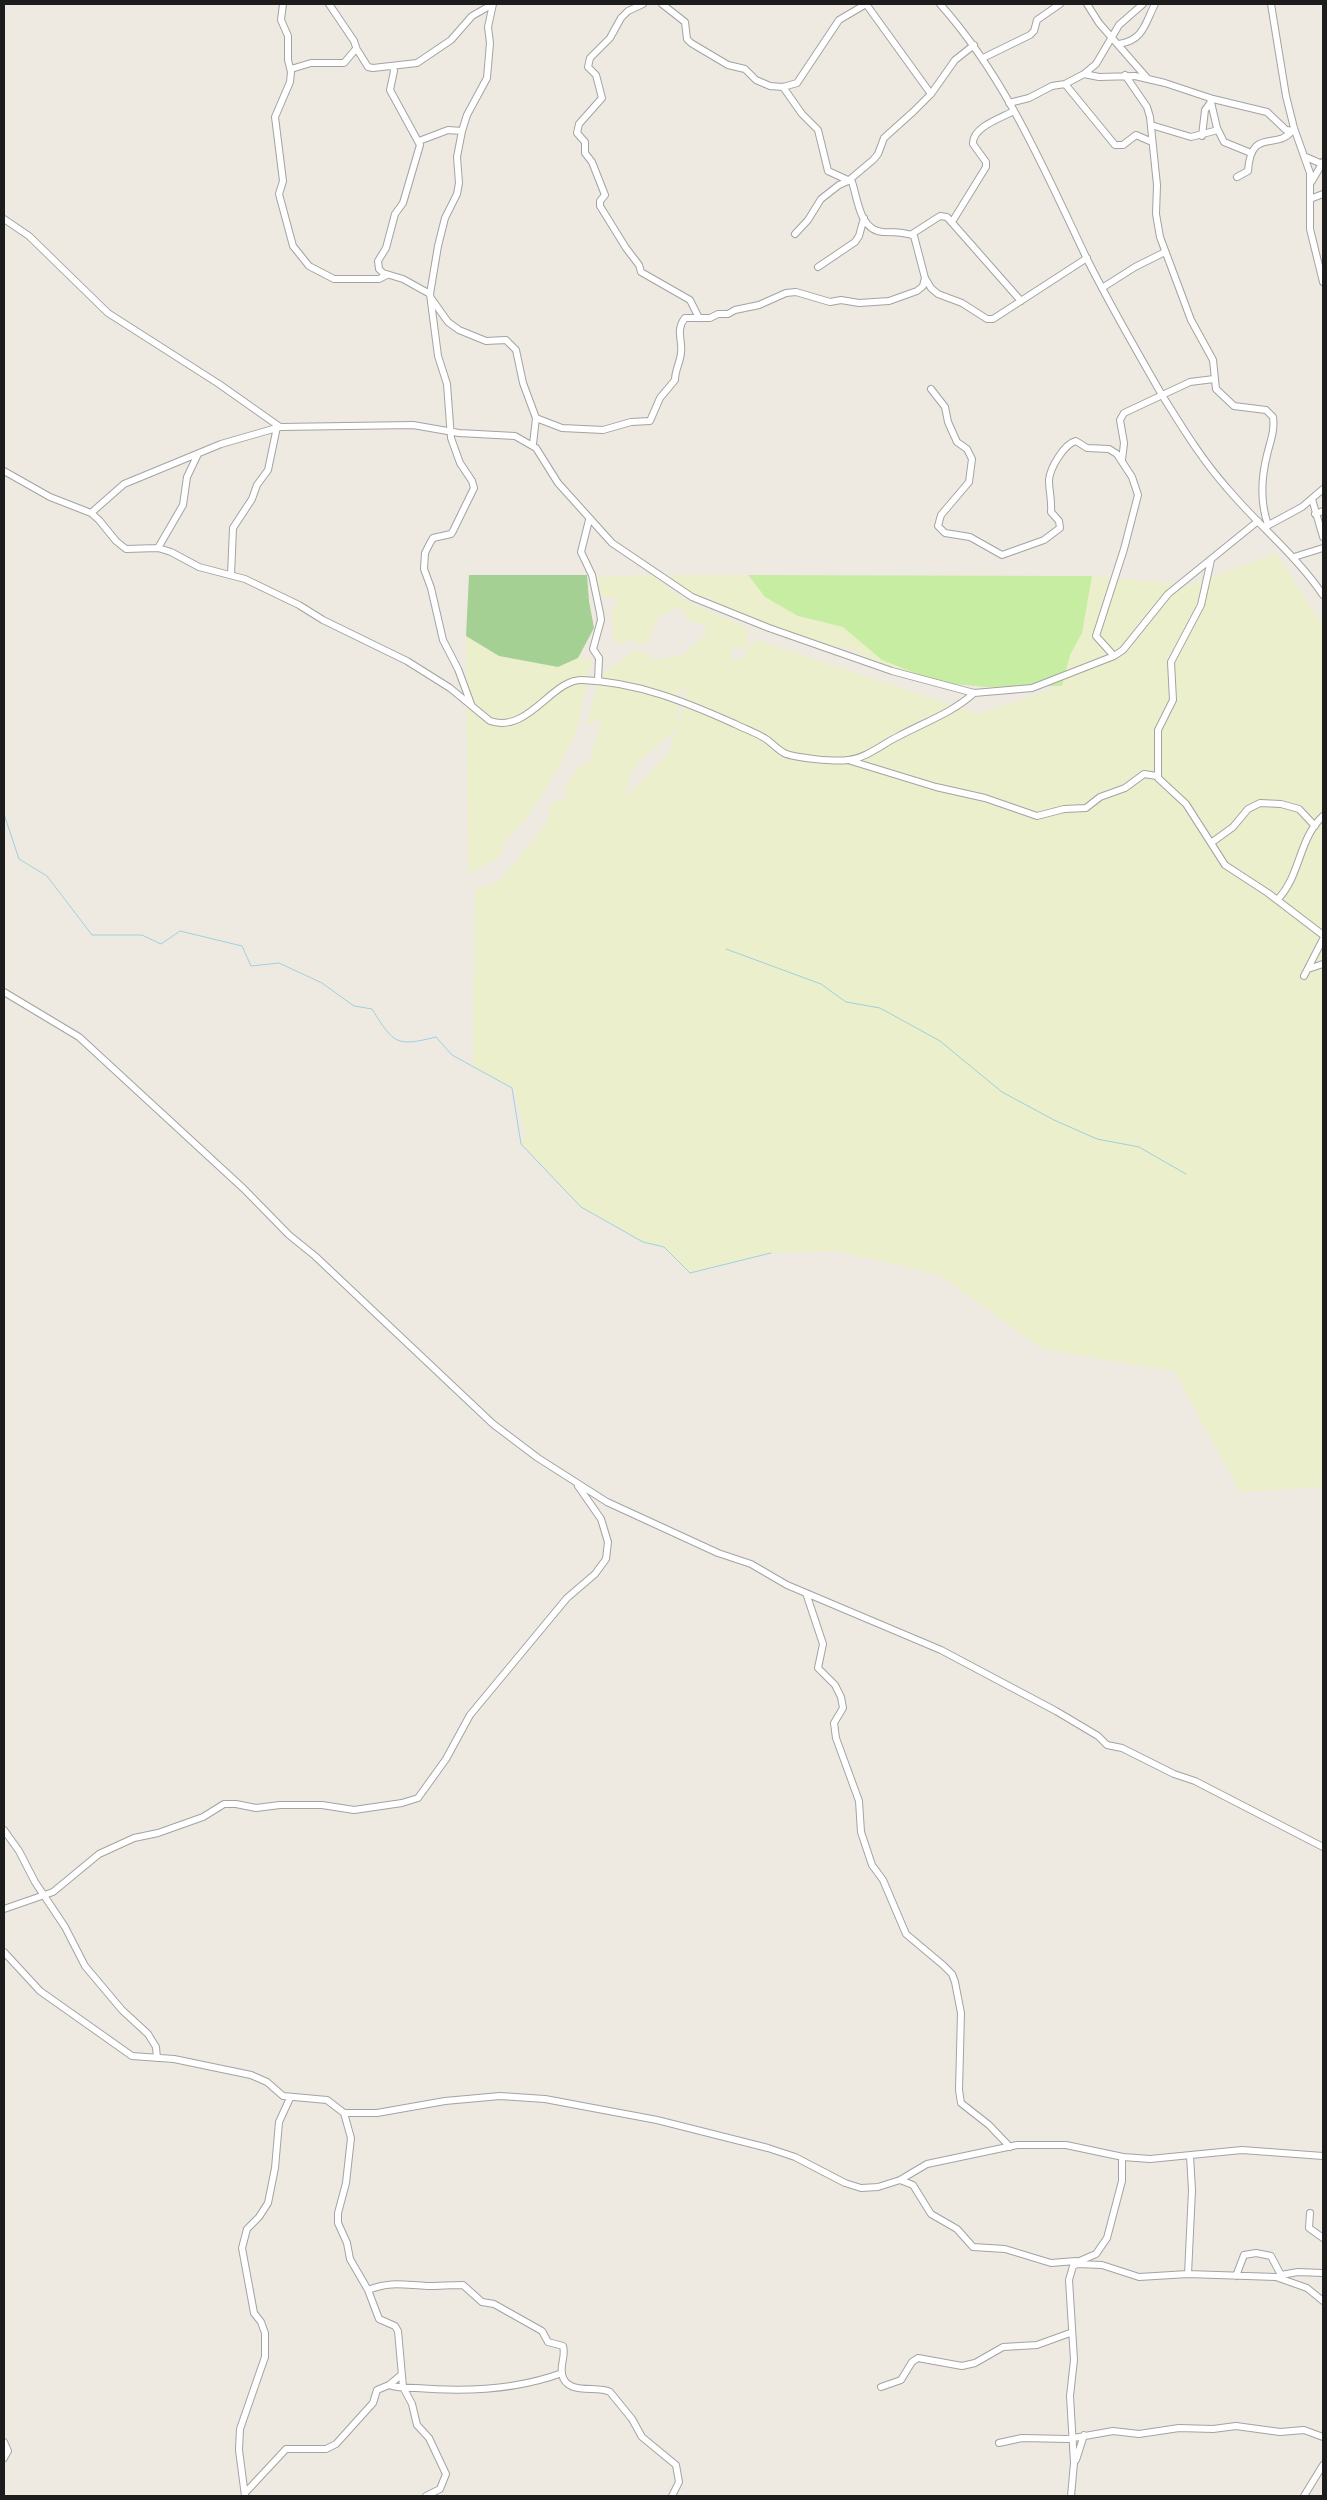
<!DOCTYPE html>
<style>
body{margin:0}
#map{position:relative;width:1327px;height:2500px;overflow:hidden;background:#efeae1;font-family:Inter,sans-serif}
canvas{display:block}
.frame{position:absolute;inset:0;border:5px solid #1c1c1c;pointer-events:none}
</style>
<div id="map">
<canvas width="1327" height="2500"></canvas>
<div class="frame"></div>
</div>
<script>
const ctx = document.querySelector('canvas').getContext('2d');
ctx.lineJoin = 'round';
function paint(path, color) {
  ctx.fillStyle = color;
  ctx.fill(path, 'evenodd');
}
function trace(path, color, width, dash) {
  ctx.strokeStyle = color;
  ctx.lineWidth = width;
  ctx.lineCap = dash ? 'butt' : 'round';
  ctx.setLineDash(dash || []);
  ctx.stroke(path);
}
const farmland = new Path2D(`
 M 1276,553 L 1323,626 L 1323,1487 L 1240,1492 L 1174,1371 L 1042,1349 L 940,1275 L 837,1251 L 771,1253 L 690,1273 L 664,1247 L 643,1242 L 581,1207 L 520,1141 L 525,1135 L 514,1088 L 473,1067 L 475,889 L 499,882 L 548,821 L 551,802 L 565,801 L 566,785 L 580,765 L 589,763 L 602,718 L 586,725 L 600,675 L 637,649 L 656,660 L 681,656 L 705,635 L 705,624 L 695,623 L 684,616 L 686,611 L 674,608 L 670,612 L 660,615 L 646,645 L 629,640 L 620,645 L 614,640 L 611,617 L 617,598 L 601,597 L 597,577 L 652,575 L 684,600 L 747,628 L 748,648 L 757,640 L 979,714 L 1062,686 L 1070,655 L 1082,633 L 1092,576 L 1190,585 ZM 732,647 L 747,649 L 745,657 L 730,663 ZM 688,688 L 678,724 L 678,692 ZM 677,728 L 669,752 L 625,798 L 632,772 L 640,761 Z
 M 660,575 L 748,575 L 767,599 L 782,605 L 799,616 L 843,627 L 862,641 L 925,677 L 954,684 L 913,676 L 880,664 L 848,648 L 786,636 L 750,625 L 683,596 Z
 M 466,636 L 499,656 L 558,667 L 578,658 L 592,659 L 576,733 L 558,769 L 522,825 L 505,840 L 500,857 L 468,874 Z`);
const grass = new Path2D(`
 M 748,575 L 1092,576 L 1082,633 L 1070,655 L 1062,686 L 986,687 L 954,684 L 925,677 L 882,660 L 843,627 L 798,616 L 765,597 Z`);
const forest = new Path2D(`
 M 469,575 L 587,575 L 589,601 L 594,628 L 578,658 L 558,667 L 499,656 L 466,636 Z`);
const stream = new Path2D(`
 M 4,814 L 19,859 L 47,876 L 92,935 L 142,935 L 161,944 L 180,931 L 242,946 L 251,966 L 279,963 L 322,983 L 354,1006 L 372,1009 C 394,1044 396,1047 436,1037 L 452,1055 L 512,1088 L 521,1144 L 581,1207 L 643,1242 L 664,1247 L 690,1273 L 771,1253
 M 726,949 L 821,984 L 846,1002 L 880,1008 L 940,1041 L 1002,1092 L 1054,1120 L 1097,1139 L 1139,1147 L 1186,1174`);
const minor = new Path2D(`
 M 283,4 L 281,20 L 288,36 L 288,60 L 291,72 L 290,82 L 275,117 L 283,181 L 279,194 L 293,246 L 309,266 L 334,279 L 379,279 L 387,275
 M 329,4 L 354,41 L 357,50
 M 643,4 L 628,11 L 621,18 L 610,38 L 590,58 L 588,67 L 596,75 L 602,98 L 579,124 L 577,133 L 585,142 L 585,153 L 592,162 L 605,195 L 600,201 L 600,206 L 626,248 L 639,265 L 641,272 L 690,300 L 699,318
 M 662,4 L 685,22 L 687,39 L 691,43 L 728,65 L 745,69 L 756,80 L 770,86 L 783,87 L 797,83 L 839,20 L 866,4
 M 866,4 L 931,94
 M 940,4 C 1006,78 1045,171 1087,259 C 1110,305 1136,350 1162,395 C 1182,427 1202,460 1227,488 C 1258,525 1296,555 1323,595
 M 1087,4 L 1099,23 L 1147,78
 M 1271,4 L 1286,96 L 1294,128 L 1310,173 L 1310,229 L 1323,282
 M 1119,44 C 1144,40 1145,23 1155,4
 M 983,58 L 1030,35 L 1034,31 L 1037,20 L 1060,4
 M 393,66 L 394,71 L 390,90 L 420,145 L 403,203 L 395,214 L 386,248 L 378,261 L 379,269 L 383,273 L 403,279 L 430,294
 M 291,69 L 311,63 L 344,63 L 355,50 L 358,51 L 368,67 L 373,68 L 417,63 L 451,40 L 472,16 L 493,4
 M 1084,74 L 1099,77 L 1135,76 L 1165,83 L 1213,99 L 1267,112 L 1286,130 L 1295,131
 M 1125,75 L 1147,107 L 1150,117 L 1157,185 L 1156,214 L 1160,237 L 1191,320 L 1213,360 L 1216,389 L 1234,406 L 1266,410 L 1273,417 C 1275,431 1270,442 1267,455 C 1261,479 1260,502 1268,525
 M 1065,84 L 1115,145 L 1123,145 L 1136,135 L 1152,142
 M 783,87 L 802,114 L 818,130 L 828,171 L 852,182 C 858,199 859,230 883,232 C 893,232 906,232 914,236 L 925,278 L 931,288 L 938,294 L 962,303 L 987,319 L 993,319 L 1087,258
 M 1210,98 L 1217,128 L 1224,142 L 1251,153
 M 1009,103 L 1029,98 L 1052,86 L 1065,84 L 1084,74 L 1096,64 L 1119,25 L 1143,4
 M 1151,125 L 1191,137 L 1218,130
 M 1202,136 L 1205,110 L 1211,102
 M 419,141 L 448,130 L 462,131
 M 1306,157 L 1322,164
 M 1237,177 L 1248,171 C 1251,127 1276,150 1291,132
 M 1312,181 L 1323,162
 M 1310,199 L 1323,194
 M 4,219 L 29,236 L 108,313 L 219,384 L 280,427
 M 952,222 L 986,167 L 986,162 L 973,144 C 972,127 1001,118 1014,111
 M 795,234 L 808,220 L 821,199 L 839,185 L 848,181 L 873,160 L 878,154 L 884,138 L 914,111 L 931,94 L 955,60 L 974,45
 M 912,234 L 940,216 L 947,217 L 1021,301
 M 818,267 L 855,242 L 859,236 L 864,218
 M 1102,288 L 1135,267 L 1165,252
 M 431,298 L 448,322 L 459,330 L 486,341 L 506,340 L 516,350 L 523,383 L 536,418 L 533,444
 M 931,389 L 945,407 L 948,422 L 957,442 L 967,449 L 972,459 L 969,482 L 941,515 L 938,526 L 945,533 L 970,537 L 1002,555 L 1044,540 L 1060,528 L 1059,521 L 1051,512 C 1052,500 1049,491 1049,480 C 1050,468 1064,444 1076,441 L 1087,448 L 1109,449 L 1117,454 L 1132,477 L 1138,495 L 1124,549 L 1096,636 L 1114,656
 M 536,418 L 562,428 L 603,430 L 631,422 L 650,421 L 660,398 L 675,380 C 675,370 680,363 681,353 C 683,341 675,330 685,318 L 710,318 L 718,314 L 728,314 L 735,310 L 759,305 L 786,293 L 796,292 L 830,302 L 841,300 L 859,303 L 889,301 L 917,291 L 923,286 L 925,278
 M 1122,460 L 1124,443 L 1120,420 L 1124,413 L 1190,382 L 1214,379
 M 4,471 L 50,497 L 91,513 L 99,520 L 116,541 L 126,549 L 158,548 L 171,552 L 199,567 L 245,579 L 299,605 L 323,620 L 407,661 L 450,688 L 490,721 C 529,734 552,678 583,680 C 637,682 686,702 735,724 C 745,729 757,733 766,739 C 772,743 777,749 784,753 C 795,758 835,762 848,760 C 867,758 882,744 899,736 C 925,722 952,713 974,693
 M 1312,499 L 1323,537
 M 91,513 L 124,484 L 221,444 L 280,427 L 413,425 L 459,433 L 515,436 L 536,448 L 558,483 L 612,543 L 692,597 L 769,628 L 892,671 L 974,693 L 1032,688 L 1114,656 L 1123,650 L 1168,594 L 1258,521
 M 1315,514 L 1323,511
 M 589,520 L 581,552 L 592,575 L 600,613 L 601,620 L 593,649 L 599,658 L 598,681
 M 1265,527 L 1302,507 L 1323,489
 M 158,548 L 183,505 L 187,477 L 198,454
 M 1294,557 L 1323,548
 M 1211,560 L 1201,605 L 1171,662 L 1173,700 L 1158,730 L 1158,778 L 1186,804 L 1225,865 L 1268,893 L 1323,935
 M 231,575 L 233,528 L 252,499 L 257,485 L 268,470 L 277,427
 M 471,704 L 458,669 L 443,640 L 431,588 L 424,569 L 425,553 L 430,543 L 433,538 L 451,534 L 453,531 L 474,488 L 472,481 L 460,463 L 451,438 L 447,384 L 438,356 L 430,294 L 438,246 L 445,218 L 457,194 L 459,183 L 457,157 L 462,131 L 467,115 L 487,78 L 490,43 L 488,27 L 493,4
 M 851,761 L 936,787 L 985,798 L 1037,816 L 1064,809 L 1086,808 L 1100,797 L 1125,788 L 1144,774 L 1157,776
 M 1211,843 L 1233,827 L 1248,809 L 1260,803 L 1281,804 L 1299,809 L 1315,826
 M 1277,900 C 1301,876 1298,839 1323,816
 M 1308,969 L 1323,964
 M 1304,976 L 1323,939
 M 4,992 L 79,1037 L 244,1189 L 289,1235 L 315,1256 L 493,1424 L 538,1458 L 607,1502 L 718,1553 L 751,1564 L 787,1585 L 941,1650 L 1056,1711 L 1098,1736 L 1107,1745 L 1122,1748 L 1174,1774 L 1195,1781 L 1323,1847
 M 806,1593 L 823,1644 L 818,1668 L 835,1685 L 841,1697 L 843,1708 L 834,1723 L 836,1738 L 859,1801 L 861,1832 L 872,1865 L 883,1880 L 906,1934 L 943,1965 L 952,1974 L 955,1982 L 961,2013 L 959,2090 L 961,2103 L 989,2125 L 1010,2147
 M 4,1830 L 19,1851 L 35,1882 L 65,1927 L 85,1966 L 122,2010 L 148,2034 L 156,2047 L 157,2058
 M 4,1909 L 53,1892 L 99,1854 L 110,1849 L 134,1838 L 158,1833 L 203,1817 L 224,1804 L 236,1804 L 256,1808 L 280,1805 L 322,1805 L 354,1810 L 402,1803 L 418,1798 L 446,1759 L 470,1715 L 567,1598 L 595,1574 L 606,1559 L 608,1542 L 601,1519 L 578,1486
 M 4,1952 L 40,1991 L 132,2056 L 174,2059 L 251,2075 L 267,2082 L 283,2096 L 327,2100 L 344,2113 L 377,2113 L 445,2101 L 500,2096 L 545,2099 L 657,2120 L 768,2148 L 795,2157 L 845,2183 L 861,2188 L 878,2187 L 900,2180 L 927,2164 L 1017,2145 L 1066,2145 L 1123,2157 L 1150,2159 L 1242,2150 L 1323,2156
 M 344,2113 L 351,2138 L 346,2183 L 338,2213 L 338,2223 L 347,2243 L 350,2259 L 368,2290 L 379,2319 L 395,2326 L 398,2331 L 403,2387 L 412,2404 L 417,2425 L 429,2438 L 446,2474 L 440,2489 L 426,2496
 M 900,2180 L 913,2185 L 931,2214 L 957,2229 L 973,2247 L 1005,2249 L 1051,2263 L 1076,2261
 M 1310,2213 L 1309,2228 L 1323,2238
 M 1075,2263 L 1096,2254 L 1107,2238 L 1122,2181 L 1122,2157
 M 1188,2274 L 1192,2190 L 1190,2156
 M 1281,2275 L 1298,2272 L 1323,2273
 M 1236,2276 L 1244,2255 L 1256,2253 L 1271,2256 L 1283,2279
 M 368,2290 C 391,2281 404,2285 427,2286 C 439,2286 451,2285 463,2285 L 482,2302 L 494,2304 L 542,2331 L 548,2342 L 563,2346 C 566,2356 560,2364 562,2374 C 566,2396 597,2385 610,2392 L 632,2419 L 642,2437 L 676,2465 L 679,2482 L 672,2496
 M 389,2385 C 397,2388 407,2388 416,2388 C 463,2392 516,2390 562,2373
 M 881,2387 L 901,2380 L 912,2362 L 918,2358 L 962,2366 L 975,2363 L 1003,2347 L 1037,2345 L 1070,2333
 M 4,2442 L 8,2451 L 4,2458
 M 999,2443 L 1022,2438 L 1068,2439 L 1113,2431 L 1139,2434 L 1179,2428 L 1213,2429 L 1236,2426 L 1280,2432 L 1304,2430 L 1323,2437
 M 1076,2460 L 1084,2435
 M 245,2493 L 286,2449 L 326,2449 L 336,2444 L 373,2403 L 377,2390 L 389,2385 L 401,2375
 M 245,2496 L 239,2450 L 240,2429 L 265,2357 L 265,2333 L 261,2322 L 254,2313 L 242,2248 L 247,2229 L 259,2217 L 268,2203 L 275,2168 L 279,2122 L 290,2098
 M 1071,2496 L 1074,2463 L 1070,2396 L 1074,2360 L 1069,2280 L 1073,2266 L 1077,2264 L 1102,2265 L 1139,2277 L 1188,2274 L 1276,2277 L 1307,2288 L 1323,2301
 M 1304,2496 L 1323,2465`);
paint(farmland, '#ecefcb');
paint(grass, '#c7eda3');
paint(forest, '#a4d193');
trace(stream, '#9ed0e0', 1);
trace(minor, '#a3a3a3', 8);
trace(minor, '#fff', 6);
</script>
